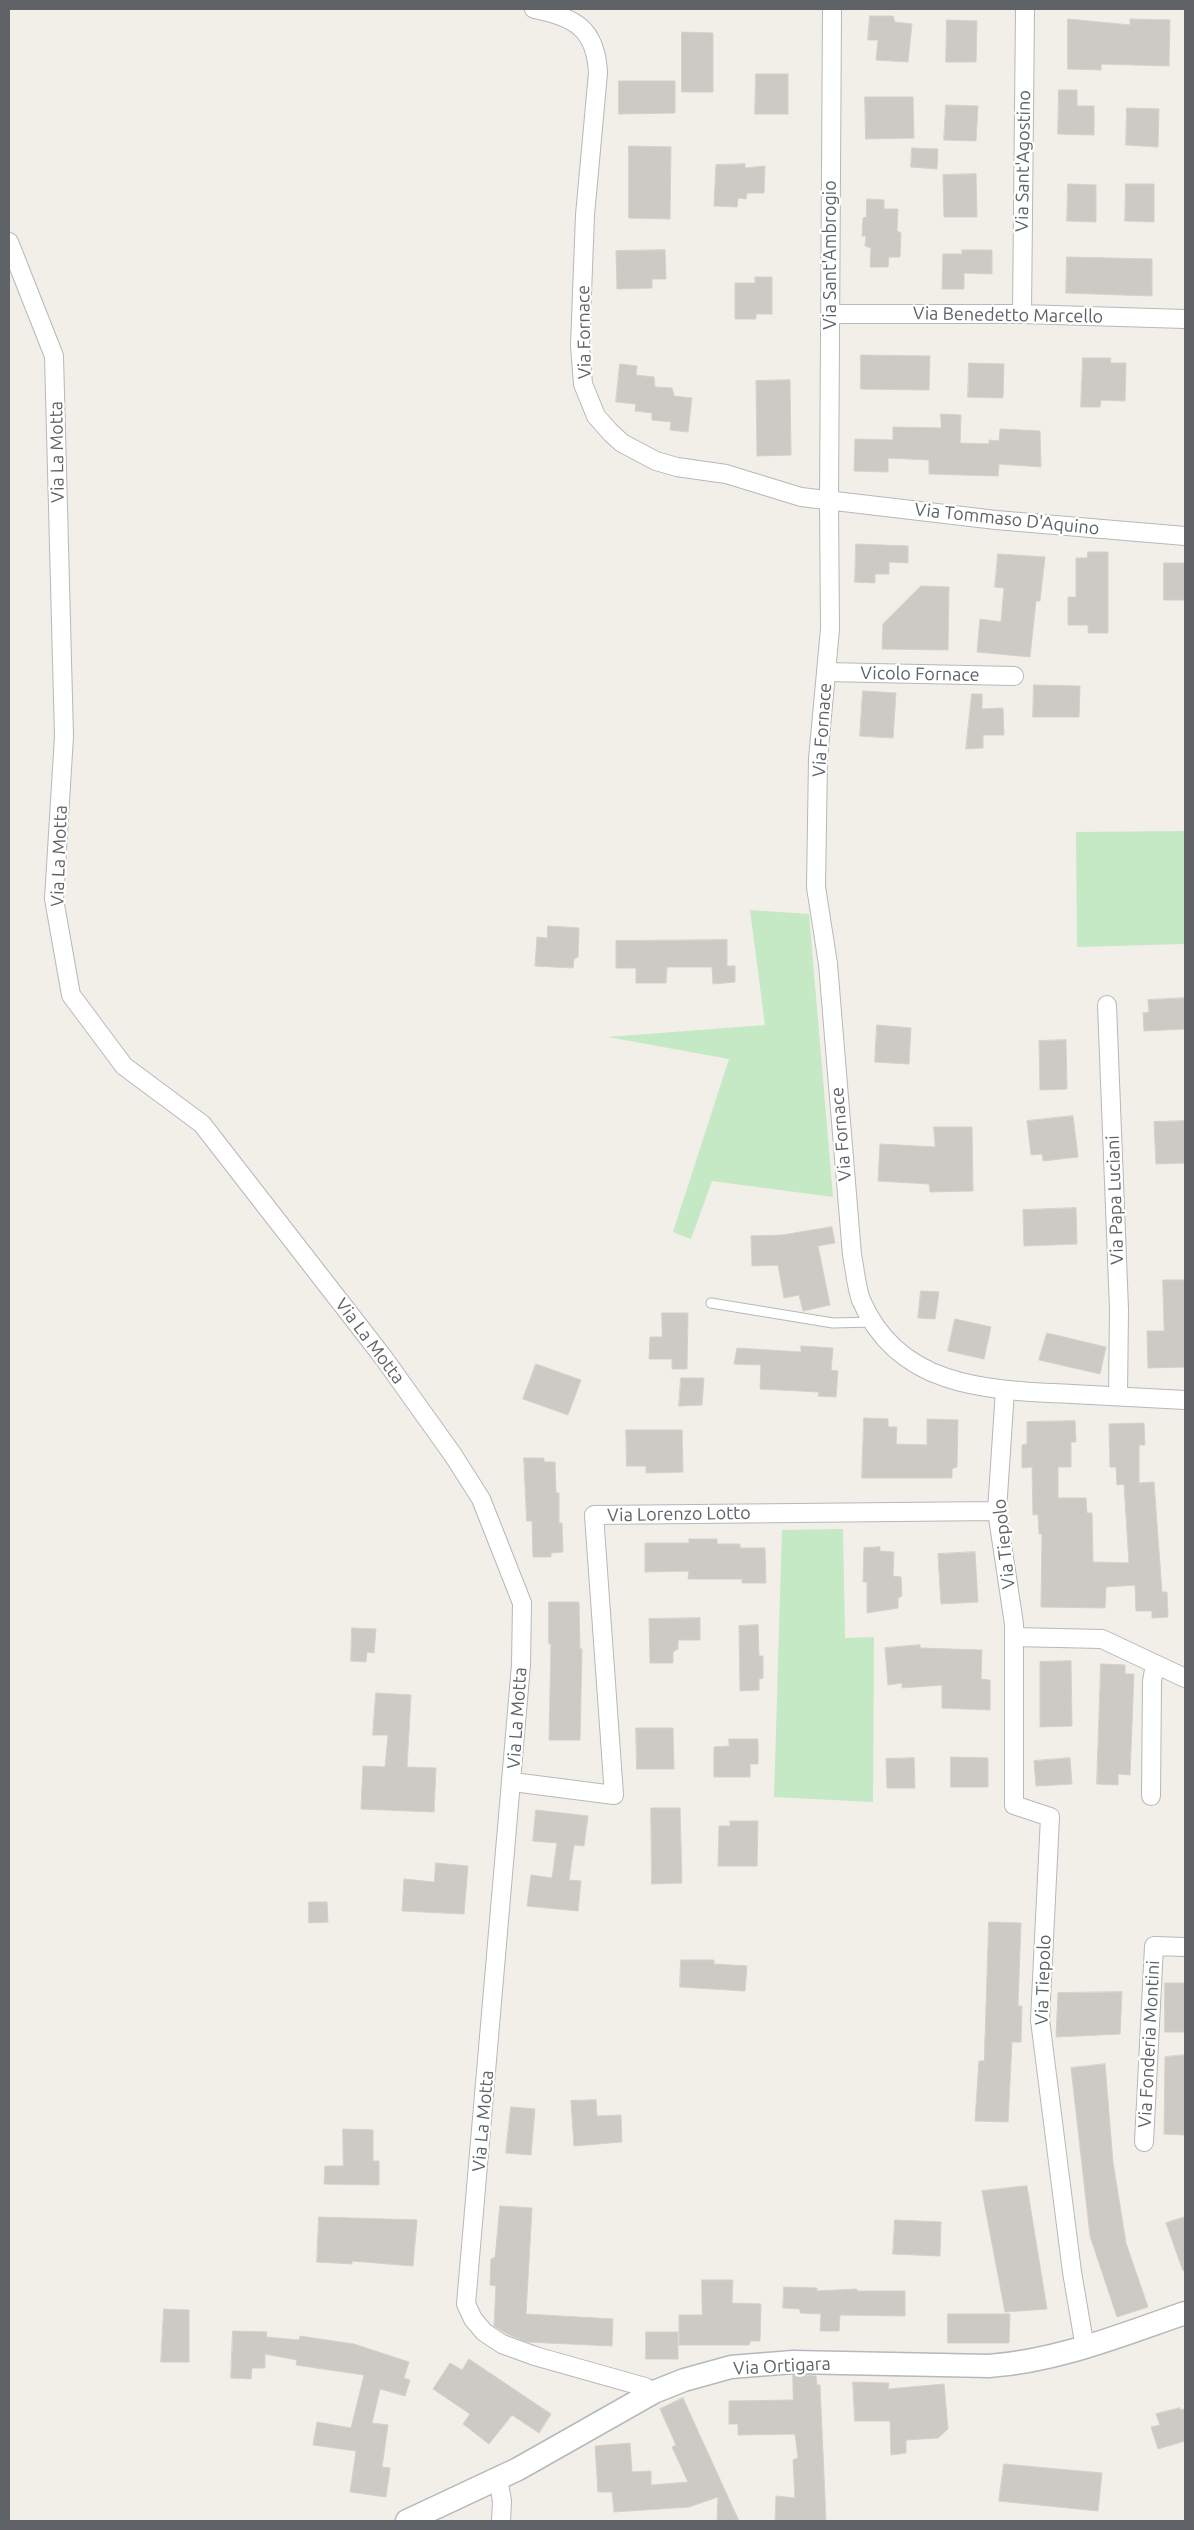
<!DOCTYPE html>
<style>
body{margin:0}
#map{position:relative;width:1194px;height:2530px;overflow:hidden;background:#f1efe8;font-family:Ubuntu,sans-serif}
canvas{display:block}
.frame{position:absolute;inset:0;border:10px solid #5f6368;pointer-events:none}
</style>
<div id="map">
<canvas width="1194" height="2530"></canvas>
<div class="frame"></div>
</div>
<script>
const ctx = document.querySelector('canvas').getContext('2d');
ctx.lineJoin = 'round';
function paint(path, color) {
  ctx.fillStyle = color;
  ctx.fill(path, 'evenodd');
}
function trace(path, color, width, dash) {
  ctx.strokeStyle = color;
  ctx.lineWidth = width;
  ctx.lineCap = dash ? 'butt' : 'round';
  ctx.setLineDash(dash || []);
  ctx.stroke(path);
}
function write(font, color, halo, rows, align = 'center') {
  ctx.font = font + ' Ubuntu,sans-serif';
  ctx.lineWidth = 4.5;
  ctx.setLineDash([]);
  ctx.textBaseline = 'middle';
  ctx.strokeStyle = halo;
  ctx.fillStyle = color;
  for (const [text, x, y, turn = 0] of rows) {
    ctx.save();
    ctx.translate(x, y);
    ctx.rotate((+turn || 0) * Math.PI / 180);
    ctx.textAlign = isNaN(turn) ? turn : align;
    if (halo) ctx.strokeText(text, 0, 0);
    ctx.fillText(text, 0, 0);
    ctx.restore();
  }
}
const green = new Path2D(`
 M 1185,831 L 1185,944 L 1077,947 L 1076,832 Z
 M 750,910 L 809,914 L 833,1197 L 712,1181 L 691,1239 L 673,1232 L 729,1059 L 608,1037 L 765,1025 Z
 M 843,1529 L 845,1638 L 874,1637 L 873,1802 L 774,1797 L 782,1530 Z`);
const building = new Path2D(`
 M 870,16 L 893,16 L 895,22 L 912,24 L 908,62 L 876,60 L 878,40 L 868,40 Z
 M 1068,19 L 1130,25 L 1130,19 L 1170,20 L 1169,66 L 1101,64 L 1101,70 L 1068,69 Z
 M 947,20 L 977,21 L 976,62 L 946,62 Z
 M 682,32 L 713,33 L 713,92 L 682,92 Z
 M 756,74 L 788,74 L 788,114 L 755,114 Z
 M 619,81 L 675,81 L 675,113 L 619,114 Z
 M 1059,90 L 1077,90 L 1077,106 L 1094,106 L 1094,135 L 1058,134 Z
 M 865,97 L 913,97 L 914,138 L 866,139 Z
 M 946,105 L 978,106 L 976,141 L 944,140 Z
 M 1127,108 L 1159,109 L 1158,147 L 1126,145 Z
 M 629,146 L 671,147 L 670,219 L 629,218 Z
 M 912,148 L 938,149 L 937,169 L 911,167 Z
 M 745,164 L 745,168 L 765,166 L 764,193 L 747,193 L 746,199 L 738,198 L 737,207 L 714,206 L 716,165 Z
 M 976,174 L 977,217 L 944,217 L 943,175 Z
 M 1068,184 L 1096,185 L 1096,222 L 1067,221 Z
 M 1126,184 L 1154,184 L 1154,222 L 1125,221 Z
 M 867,199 L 884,200 L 884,209 L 898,209 L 897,231 L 901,233 L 900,257 L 889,257 L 888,267 L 870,267 L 871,248 L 865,246 L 866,236 L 862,236 L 863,218 L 866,217 Z
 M 665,250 L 666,279 L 652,279 L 652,288 L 617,289 L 616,251 Z
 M 962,250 L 992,250 L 992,274 L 964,273 L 964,289 L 942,289 L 943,254 L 962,254 Z
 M 1067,257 L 1152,259 L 1152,296 L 1066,293 Z
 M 755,277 L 772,277 L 772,314 L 756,314 L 756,319 L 735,319 L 735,283 L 755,283 Z
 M 861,355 L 930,356 L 929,390 L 861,389 Z
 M 1083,358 L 1111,358 L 1110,363 L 1126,363 L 1125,401 L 1101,400 L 1100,407 L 1081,407 Z
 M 969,363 L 1004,364 L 1003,398 L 968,397 Z
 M 620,364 L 637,366 L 636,375 L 654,377 L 655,387 L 672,388 L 674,396 L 692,398 L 688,432 L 670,430 L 671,422 L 652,420 L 652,413 L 635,411 L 636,404 L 616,402 Z
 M 790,380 L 791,455 L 757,456 L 756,381 Z
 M 941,414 L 961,415 L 960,443 L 989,444 L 989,440 L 999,441 L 1000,429 L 1040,431 L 1041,467 L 999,464 L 998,476 L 929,474 L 929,460 L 888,458 L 888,472 L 854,471 L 855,439 L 893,440 L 893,427 L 941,428 Z
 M 856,544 L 908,546 L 908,563 L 889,562 L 889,574 L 875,574 L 875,583 L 855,582 Z
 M 1088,552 L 1108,552 L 1108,633 L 1088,633 L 1088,625 L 1068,625 L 1068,597 L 1076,597 L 1076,558 L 1087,558 Z
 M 998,554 L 1045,557 L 1040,601 L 1036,601 L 1030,657 L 977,652 L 980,619 L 1001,622 L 1004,588 L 995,587 Z
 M 1164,563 L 1185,563 L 1185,600 L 1164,600 Z
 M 921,586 L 949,587 L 948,650 L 882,649 L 883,624 Z
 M 1034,685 L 1080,686 L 1079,717 L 1033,717 Z
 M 863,691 L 896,693 L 893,738 L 860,736 Z
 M 972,694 L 982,694 L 982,709 L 1003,708 L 1004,735 L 983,735 L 983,748 L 966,749 Z
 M 548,926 L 579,928 L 578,957 L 574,959 L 573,968 L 535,966 L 537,937 L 547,938 Z
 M 727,940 L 727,966 L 735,966 L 735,982 L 713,984 L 712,967 L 667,967 L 666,983 L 636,983 L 636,968 L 616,968 L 616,941 Z
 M 1185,998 L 1185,1029 L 1144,1031 L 1143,1013 L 1149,1012 L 1148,1000 Z
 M 877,1025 L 911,1028 L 909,1064 L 875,1062 Z
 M 1066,1040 L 1067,1089 L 1040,1090 L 1039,1041 Z
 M 1073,1116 L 1078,1157 L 1043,1161 L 1042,1154 L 1031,1155 L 1027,1121 Z
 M 1185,1121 L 1185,1163 L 1156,1164 L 1154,1122 Z
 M 934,1127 L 972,1127 L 973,1191 L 930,1192 L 929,1184 L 878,1181 L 880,1144 L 935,1147 Z
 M 1076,1208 L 1077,1244 L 1024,1246 L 1023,1210 Z
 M 832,1227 L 835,1243 L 818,1246 L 830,1305 L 803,1311 L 799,1295 L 784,1298 L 778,1265 L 752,1266 L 751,1236 L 782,1235 Z
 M 1163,1280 L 1185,1280 L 1185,1367 L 1148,1368 L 1147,1331 L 1164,1331 Z
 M 921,1291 L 939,1292 L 935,1319 L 918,1318 Z
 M 662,1313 L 688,1313 L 687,1369 L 672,1369 L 672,1359 L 649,1359 L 650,1337 L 662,1337 Z
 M 955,1319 L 991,1327 L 984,1359 L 948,1351 Z
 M 1047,1333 L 1106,1347 L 1100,1374 L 1039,1360 Z
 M 801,1346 L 833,1348 L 831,1370 L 838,1371 L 836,1397 L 818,1396 L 819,1392 L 760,1389 L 761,1365 L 734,1364 L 737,1348 L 801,1352 Z
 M 536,1364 L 581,1380 L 568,1415 L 523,1399 Z
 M 681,1378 L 704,1378 L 702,1405 L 679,1406 Z
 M 864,1418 L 888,1419 L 888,1427 L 897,1427 L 896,1444 L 927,1445 L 927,1419 L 958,1420 L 957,1467 L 952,1469 L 952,1478 L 862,1478 Z
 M 1075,1421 L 1076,1442 L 1071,1442 L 1071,1467 L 1058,1467 L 1058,1498 L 1086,1498 L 1087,1513 L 1092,1513 L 1093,1562 L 1129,1563 L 1124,1484 L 1117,1485 L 1116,1467 L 1110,1467 L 1109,1424 L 1144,1423 L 1145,1445 L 1139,1445 L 1139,1483 L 1154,1482 L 1162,1592 L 1167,1592 L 1168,1617 L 1152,1618 L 1152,1611 L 1136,1611 L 1135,1585 L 1106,1587 L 1105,1608 L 1041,1607 L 1042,1534 L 1039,1534 L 1038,1514 L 1033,1515 L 1032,1467 L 1022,1468 L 1022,1445 L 1027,1444 L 1027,1422 Z
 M 626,1430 L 682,1430 L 683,1472 L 646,1473 L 646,1466 L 627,1466 Z
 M 524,1458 L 544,1458 L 544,1462 L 555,1462 L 556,1493 L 559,1493 L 559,1523 L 562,1523 L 563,1552 L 551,1553 L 551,1557 L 533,1557 L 532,1521 L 527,1521 Z
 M 689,1539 L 717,1539 L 717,1544 L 740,1544 L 740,1548 L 765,1548 L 766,1583 L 742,1583 L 742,1579 L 688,1579 L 689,1571 L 645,1572 L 645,1543 L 689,1543 Z
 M 880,1547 L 880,1551 L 894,1552 L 893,1576 L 901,1577 L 902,1596 L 898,1598 L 898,1608 L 867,1613 L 867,1582 L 863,1582 L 864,1548 Z
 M 975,1552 L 978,1602 L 941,1604 L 938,1554 Z
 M 549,1602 L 579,1602 L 580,1649 L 582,1649 L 580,1740 L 549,1740 L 551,1644 L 549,1644 Z
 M 700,1618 L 700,1640 L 678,1640 L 678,1649 L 673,1652 L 673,1663 L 650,1663 L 649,1619 Z
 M 758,1625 L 759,1656 L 763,1656 L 763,1678 L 759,1679 L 759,1690 L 740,1691 L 739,1626 Z
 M 352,1628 L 376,1629 L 374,1653 L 367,1652 L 366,1662 L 351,1661 Z
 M 920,1645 L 920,1648 L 982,1650 L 981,1679 L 990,1680 L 990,1710 L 942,1708 L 942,1685 L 902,1688 L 902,1683 L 888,1685 L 885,1648 Z
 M 1071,1661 L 1072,1726 L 1040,1727 L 1040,1662 Z
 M 1101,1664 L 1125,1665 L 1125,1674 L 1134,1674 L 1130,1775 L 1118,1774 L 1118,1785 L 1097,1784 Z
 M 376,1693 L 411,1695 L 407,1767 L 436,1768 L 434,1812 L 361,1809 L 363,1766 L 385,1767 L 388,1735 L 373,1735 Z
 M 636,1728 L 673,1728 L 674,1769 L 637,1769 Z
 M 729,1739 L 758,1739 L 758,1764 L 750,1764 L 750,1777 L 714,1777 L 714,1747 L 729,1746 Z
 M 951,1757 L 988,1758 L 988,1787 L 951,1787 Z
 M 914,1758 L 915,1788 L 887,1788 L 886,1759 Z
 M 1070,1758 L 1072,1784 L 1036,1786 L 1034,1761 Z
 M 651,1808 L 680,1808 L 682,1883 L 652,1884 Z
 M 536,1810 L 588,1816 L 584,1846 L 574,1845 L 569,1880 L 581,1881 L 578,1911 L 527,1906 L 531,1875 L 552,1878 L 557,1843 L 533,1841 Z
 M 730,1821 L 758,1821 L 757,1866 L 718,1866 L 719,1826 L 730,1826 Z
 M 436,1863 L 468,1866 L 464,1914 L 402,1911 L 404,1879 L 434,1882 Z
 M 309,1902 L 327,1902 L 328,1922 L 309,1923 Z
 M 989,1922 L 1021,1923 L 1018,2006 L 1022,2006 L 1021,2042 L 1012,2042 L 1008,2122 L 975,2121 L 979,2061 L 984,2061 Z
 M 681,1960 L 714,1960 L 714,1964 L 747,1966 L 745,1991 L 680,1987 Z
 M 1165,1983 L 1185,1983 L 1185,2032 L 1165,2032 Z
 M 1122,1992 L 1120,2034 L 1056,2037 L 1058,1993 Z
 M 1185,2055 L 1185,2135 L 1164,2134 L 1165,2057 Z
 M 1105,2064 L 1113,2162 L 1126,2243 L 1148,2307 L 1117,2317 L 1090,2236 L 1071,2068 Z
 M 596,2100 L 597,2116 L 621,2115 L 622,2142 L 574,2146 L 571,2101 Z
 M 511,2107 L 535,2109 L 531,2155 L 506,2153 Z
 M 343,2129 L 373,2130 L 373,2161 L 379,2161 L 379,2185 L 324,2184 L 325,2166 L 343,2166 Z
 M 1027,2186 L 1047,2309 L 1005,2312 L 982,2191 Z
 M 500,2206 L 532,2208 L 526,2314 L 613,2319 L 612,2346 L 527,2342 L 507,2334 L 494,2326 L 496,2286 L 490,2285 L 491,2259 L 495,2257 Z
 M 319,2217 L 417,2220 L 413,2266 L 352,2261 L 352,2264 L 317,2262 Z
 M 1185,2217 L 1185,2270 L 1183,2271 L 1166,2223 Z
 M 895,2220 L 941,2222 L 940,2256 L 893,2254 Z
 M 702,2280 L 733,2280 L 732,2303 L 761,2304 L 760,2341 L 751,2341 L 749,2345 L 679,2345 L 679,2315 L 702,2315 Z
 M 784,2287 L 817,2288 L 817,2291 L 857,2289 L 857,2291 L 905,2291 L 905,2316 L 840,2315 L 839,2331 L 820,2331 L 821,2314 L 800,2313 L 800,2309 L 783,2308 Z
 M 164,2309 L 189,2310 L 189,2362 L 161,2362 Z
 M 948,2314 L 1010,2314 L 1009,2343 L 948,2343 Z
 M 233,2331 L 267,2332 L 266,2337 L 299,2340 L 300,2336 L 354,2344 L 409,2362 L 404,2378 L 410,2380 L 405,2396 L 380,2389 L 372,2423 L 388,2425 L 382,2467 L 390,2468 L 386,2497 L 350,2492 L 356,2451 L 313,2445 L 317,2422 L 351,2428 L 364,2375 L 296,2365 L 297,2360 L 265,2354 L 265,2368 L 252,2368 L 251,2379 L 231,2378 Z
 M 646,2332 L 678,2332 L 678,2359 L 646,2359 Z
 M 469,2359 L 551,2414 L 539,2433 L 512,2415 L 489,2444 L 463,2424 L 470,2414 L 433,2389 L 450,2363 L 462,2370 Z
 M 793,2375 L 816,2376 L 817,2385 L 820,2385 L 826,2521 L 775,2521 L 776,2496 L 795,2498 L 793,2460 L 798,2458 L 795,2434 L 738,2435 L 738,2424 L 729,2424 L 729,2401 L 793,2400 Z
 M 853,2382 L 889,2383 L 888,2389 L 944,2384 L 948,2429 L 938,2438 L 906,2440 L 906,2453 L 891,2455 L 890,2421 L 855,2421 Z
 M 683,2398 L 692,2418 L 739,2521 L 717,2521 L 718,2497 L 689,2507 L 614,2512 L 612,2492 L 598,2492 L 595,2446 L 630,2443 L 632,2472 L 651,2471 L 651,2485 L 688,2482 L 672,2447 L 676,2445 L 660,2409 Z
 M 1180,2408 L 1180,2410 L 1185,2409 L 1185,2441 L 1158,2449 L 1151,2427 L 1160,2425 L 1156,2414 Z
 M 1004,2464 L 1102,2473 L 1098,2511 L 999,2501 Z`);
const service = new Path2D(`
 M 711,1303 L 833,1323 L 874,1322`);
const minor = new Path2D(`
 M 534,9 C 575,17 596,29 598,73 L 585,215 L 580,346 L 583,384 L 596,416 L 611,433 L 622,443 L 656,461 L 677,467 L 726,474 L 801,497 L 996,520 L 1185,536
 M 832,9 L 829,501 L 830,629 L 818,759 L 816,887 L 828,964 L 852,1255 C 855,1269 856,1286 861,1300 C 899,1389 989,1390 1072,1394 C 1110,1396 1147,1398 1185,1400
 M 9,242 L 54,356 L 64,736 L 54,899 L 71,995 L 124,1066 L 202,1124 L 383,1357 L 453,1455 L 481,1499 L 522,1603 L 521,1665 L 466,2304 L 473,2319 L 484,2332 L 502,2344 L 535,2356 L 645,2387 L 654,2392
 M 830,314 L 1022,314 L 1185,319
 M 1022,314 L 1025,9
 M 826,672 L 1014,676
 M 1107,1005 L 1119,1309 L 1118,1396
 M 1005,1390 L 997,1511 L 1014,1624 L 1014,1805 L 1050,1817 L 1040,2020 L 1072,2272 L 1085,2348
 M 1014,1637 L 1102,1639 L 1185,1678
 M 513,1782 L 614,1795 L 594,1515 L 997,1511
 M 1151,1796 L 1152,1681 L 1155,1664
 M 1144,2142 L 1154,1946 L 1185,1947
 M 498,2478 L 502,2501 L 501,2521`);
const tertiary = new Path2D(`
 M 407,2521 L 518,2469 L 654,2392 L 684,2380 L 731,2367 L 793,2362 L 989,2366 C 1058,2361 1121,2335 1185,2313`);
const streetNames = [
 ["Via Sant'Agostino",1023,161,-89],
 ["Via Sant'Ambrogio",830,255,-90],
 ["Via Benedetto Marcello",1008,315,1],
 ["Via Fornace",584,332,-91],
 ["Via La Motta",57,452,-91],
 ["Via Tommaso D'Aquino",1007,519,6],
 ["Vicolo Fornace",920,674,1],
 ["Via Fornace",822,730,-86],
 ["Via La Motta",59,856,-88],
 ["Via Fornace",841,1134,-95],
 ["Via Papa Luciani",1115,1200,-92],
 ["Via La Motta",370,1341,53],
 ["Via Lorenzo Lotto",679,1514,-1],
 ["Via Tiepolo",1004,1544,-96],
 ["Via La Motta",517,1718,-86],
 ["Via Tiepolo",1043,1980,-88],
 ["Via Fonderia Montini",1149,2044,-87],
 ["Via La Motta",483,2121,-85],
 ["Via Ortigara",782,2366,-3]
];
paint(green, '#c5e8c5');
paint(building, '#cccac5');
trace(building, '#d6d1c6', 1);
trace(service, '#b5b8bc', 11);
trace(minor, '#b5b8bc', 20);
trace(tertiary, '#b5b8bc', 25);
trace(service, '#fff', 9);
trace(minor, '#fff', 18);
trace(tertiary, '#fff', 22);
write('18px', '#5f6368', '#fff', streetNames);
</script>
